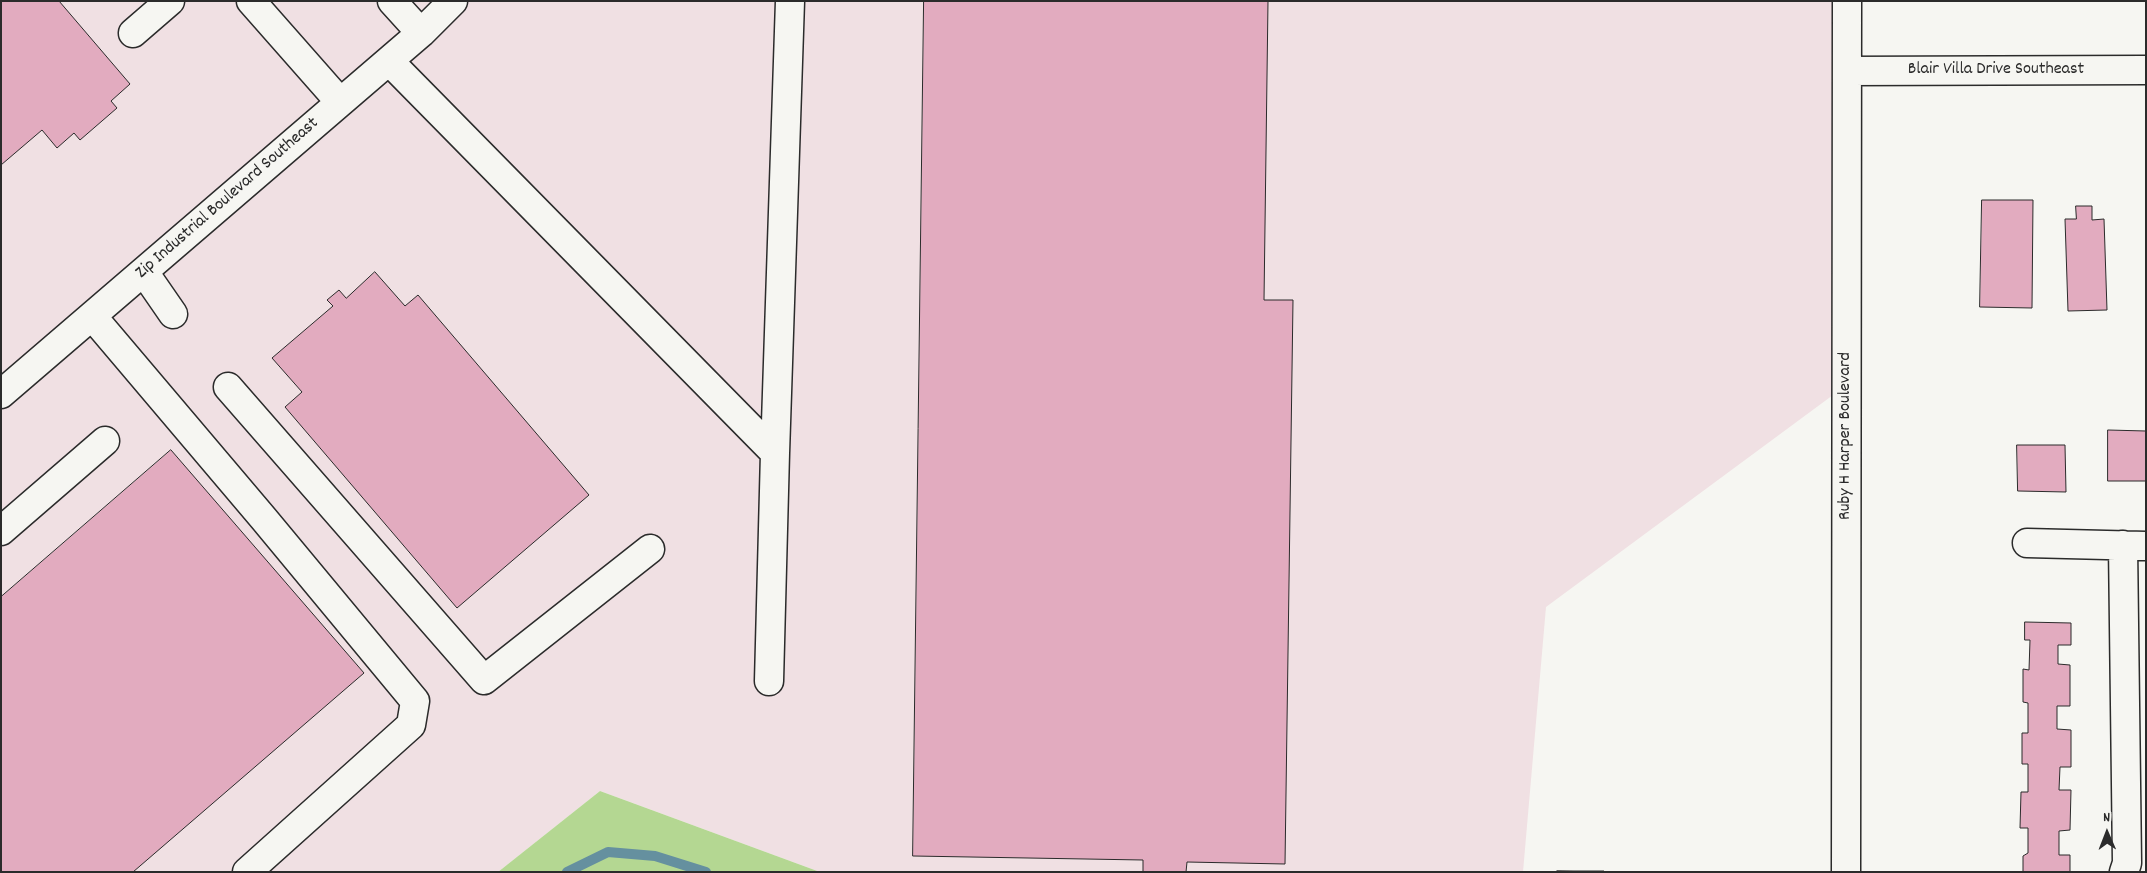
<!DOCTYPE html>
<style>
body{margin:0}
#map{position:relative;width:2147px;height:873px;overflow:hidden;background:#f6f6f2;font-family:Dekko,sans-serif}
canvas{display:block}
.frame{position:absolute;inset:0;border:2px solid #2b2b2b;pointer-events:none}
.north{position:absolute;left:2082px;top:808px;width:50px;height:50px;-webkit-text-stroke:4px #f6f6f2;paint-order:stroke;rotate:359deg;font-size:14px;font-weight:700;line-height:20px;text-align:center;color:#2b2b2b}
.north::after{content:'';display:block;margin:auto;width:18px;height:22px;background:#2b2b2b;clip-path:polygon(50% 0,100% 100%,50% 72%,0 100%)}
</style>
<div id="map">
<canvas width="2147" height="873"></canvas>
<div class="frame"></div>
<div class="north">N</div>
</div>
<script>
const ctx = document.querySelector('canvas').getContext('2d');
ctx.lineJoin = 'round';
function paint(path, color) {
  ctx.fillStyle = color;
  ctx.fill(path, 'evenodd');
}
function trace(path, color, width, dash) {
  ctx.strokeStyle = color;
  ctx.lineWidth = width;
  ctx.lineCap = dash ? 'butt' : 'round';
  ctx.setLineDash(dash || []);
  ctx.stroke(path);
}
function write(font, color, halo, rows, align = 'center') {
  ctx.font = font + ' Dekko,sans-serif';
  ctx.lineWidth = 5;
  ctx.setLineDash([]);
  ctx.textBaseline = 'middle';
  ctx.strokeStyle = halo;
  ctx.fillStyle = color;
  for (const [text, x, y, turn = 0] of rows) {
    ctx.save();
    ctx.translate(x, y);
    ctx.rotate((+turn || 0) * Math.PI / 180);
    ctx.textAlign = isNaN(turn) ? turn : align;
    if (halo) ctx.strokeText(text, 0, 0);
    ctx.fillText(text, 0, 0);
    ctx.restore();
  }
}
const built = new Path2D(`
 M 1,1 L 1855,1 L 1852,381 L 1546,607 L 1523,872 L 820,872 L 600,791 L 498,872 L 1,872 Z`);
const green = new Path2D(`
 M 600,791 L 820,872 L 498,872 Z`);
const stream = new Path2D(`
 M 567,872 L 608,852 L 655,856 L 706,872`);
const building = new Path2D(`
 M 1,1 L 59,1 L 130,84 L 111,101 L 117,108 L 80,140 L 74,133 L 57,148 L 42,130 L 1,165 Z
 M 924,1 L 1268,1 L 1264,300 L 1293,300 L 1285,864 L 1187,862 L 1186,872 L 1143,872 L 1143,860 L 913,856 Z
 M 1982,200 L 2033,200 L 2032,308 L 1980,307 Z
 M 2076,206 L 2092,206 L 2092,220 L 2104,219 L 2107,310 L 2068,311 L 2065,219 L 2076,219 Z
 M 375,272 L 405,306 L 418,295 L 589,495 L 457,608 L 285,407 L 302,392 L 272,358 L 333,306 L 327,300 L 339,290 L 346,298 Z
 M 2108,430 L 2146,431 L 2146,481 L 2108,481 Z
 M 2017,445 L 2065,445 L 2066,492 L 2018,491 Z
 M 171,450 L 364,673 L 133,872 L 1,872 L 1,597 Z
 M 2025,622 L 2071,623 L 2071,645 L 2058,645 L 2058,664 L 2070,665 L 2070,706 L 2057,706 L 2057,729 L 2071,730 L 2071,767 L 2060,767 L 2059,790 L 2071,790 L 2070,830 L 2059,831 L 2059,855 L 2070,855 L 2070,872 L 2023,872 L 2023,856 L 2028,853 L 2028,828 L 2020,828 L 2021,792 L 2028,792 L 2028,764 L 2022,764 L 2022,733 L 2028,733 L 2028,703 L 2023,702 L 2023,669 L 2029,670 L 2030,640 L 2025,640 Z
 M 1557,871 L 1604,871 L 1604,872 Z`);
const minor = new Path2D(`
 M 251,1 L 340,102
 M 392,1 L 421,33
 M 133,33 L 170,1
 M 389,61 L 775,453 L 790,1
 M 1847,71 L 2146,70
 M 144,272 L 173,314
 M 92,316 L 264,519 L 415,701 L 411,725 L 247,872
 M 228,387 L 484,680 L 650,549
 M 1,394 L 421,33 L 453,1
 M 1,531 L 105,441
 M 2027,543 L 2146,546
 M 2123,545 L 2127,863 L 2124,872
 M 769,681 L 775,453
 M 1846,872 L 1847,1`);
const streetNames = [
 ["Blair Villa Drive Southeast",1996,71],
 ["Zip Industrial Boulevard Southeast",228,199,-41],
 ["Ruby H Harper Boulevard",1847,436,-90]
];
paint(built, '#f0e0e3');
paint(green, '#b4d792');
trace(stream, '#65909f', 10);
paint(building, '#e2abbf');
trace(building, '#2b2b2b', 1);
trace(minor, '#2b2b2b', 31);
trace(minor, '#f6f6f2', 28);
write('18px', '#2b2b2b', '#f6f6f2', streetNames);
</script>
